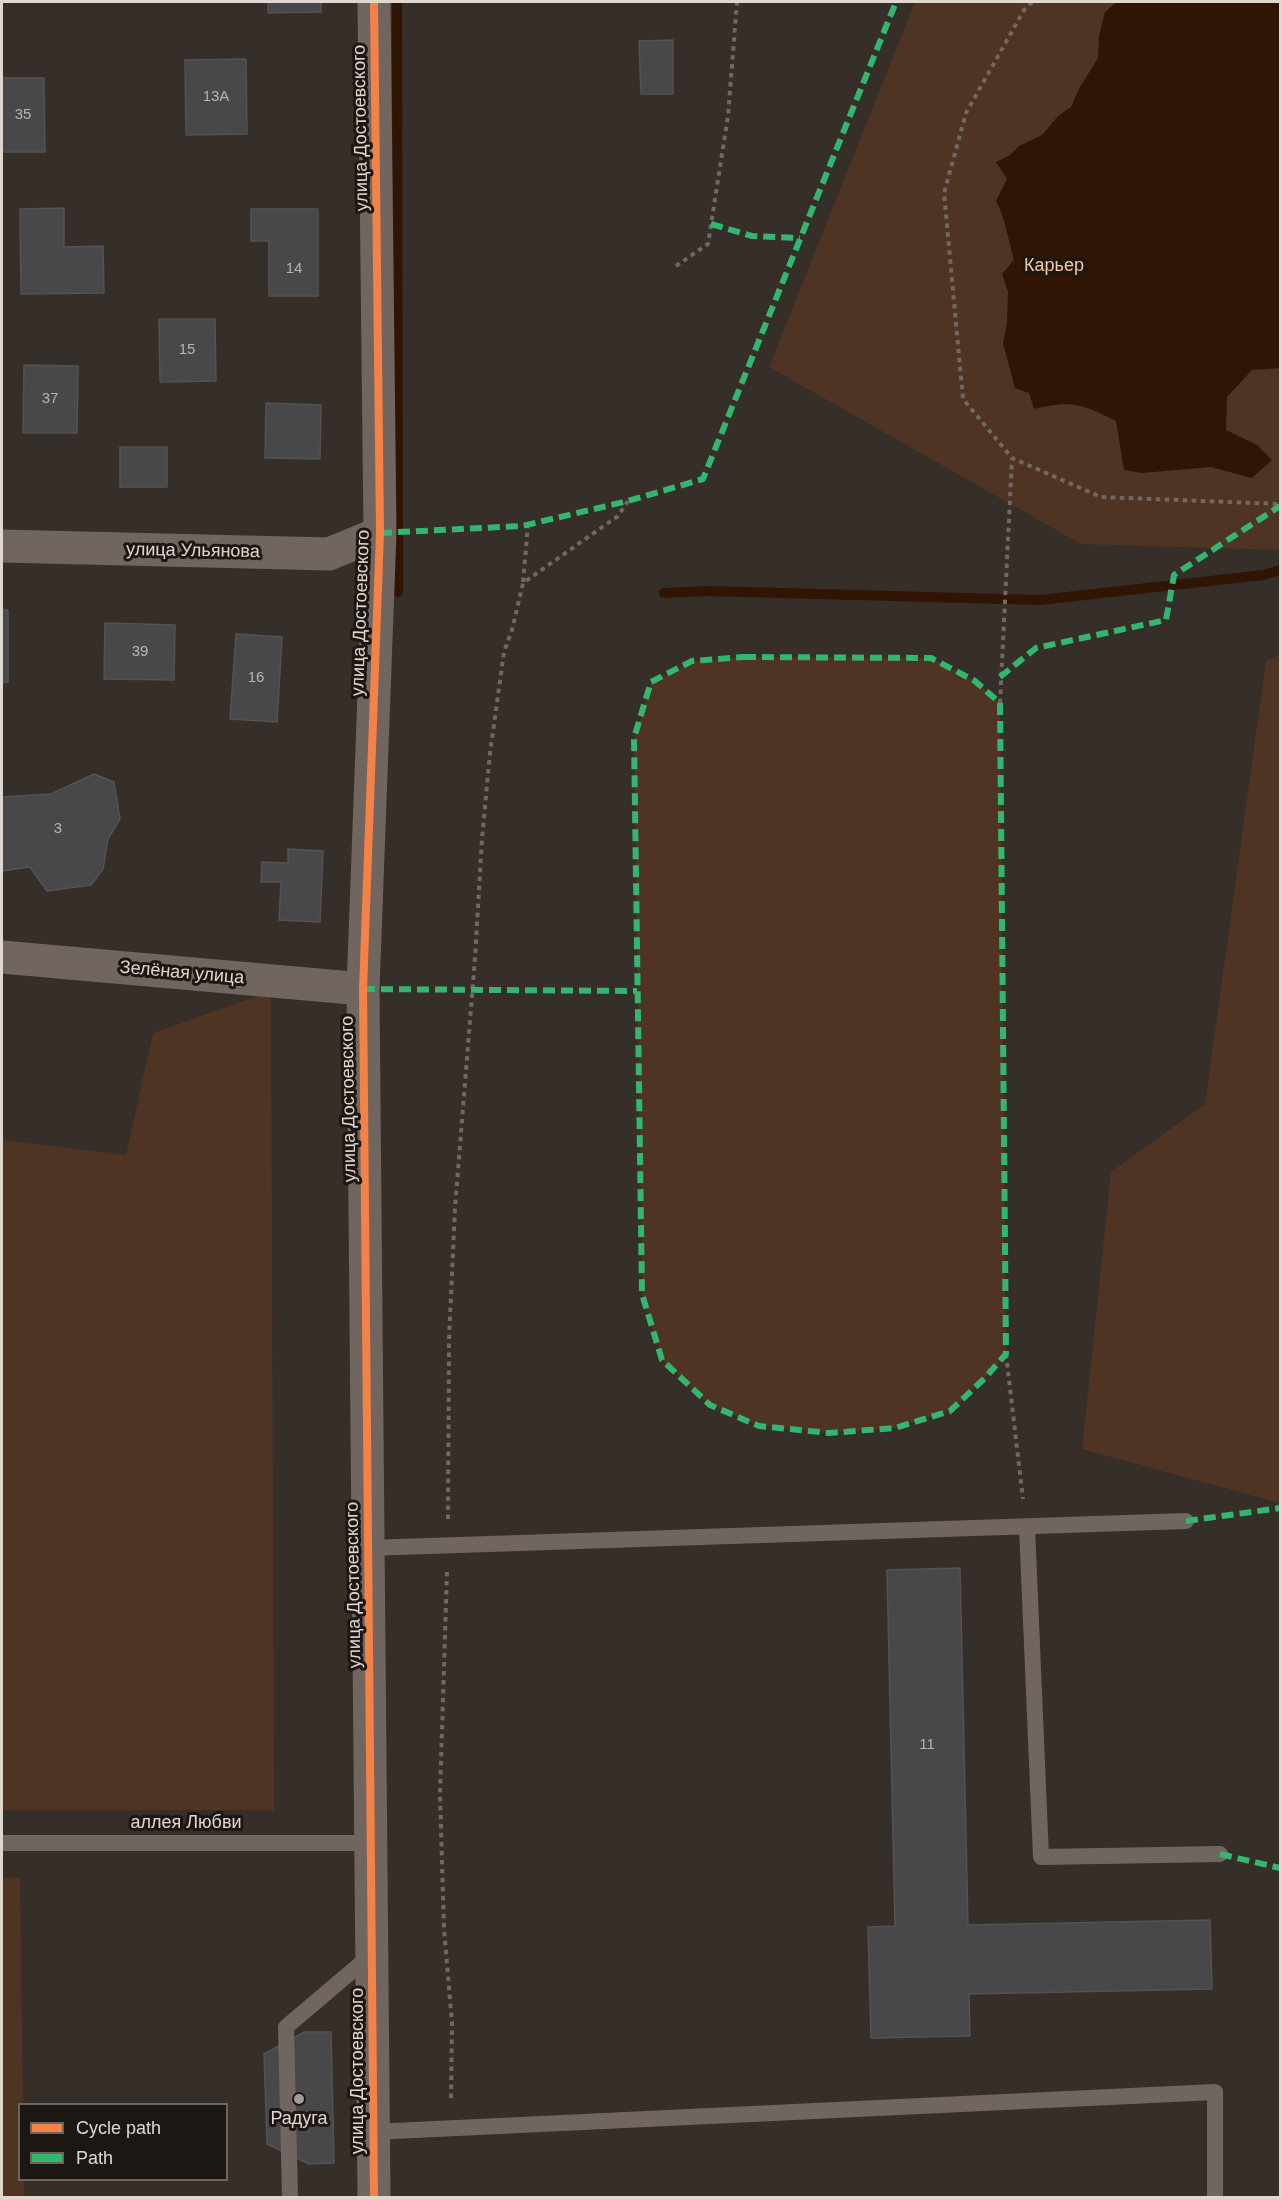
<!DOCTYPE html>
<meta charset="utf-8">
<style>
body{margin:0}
#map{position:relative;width:1282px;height:2199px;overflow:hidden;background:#362e29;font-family:Helvetica,sans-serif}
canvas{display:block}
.frame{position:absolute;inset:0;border:3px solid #e0d7d1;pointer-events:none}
.legend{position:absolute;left:18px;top:2103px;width:210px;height:78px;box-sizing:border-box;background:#1d1713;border:2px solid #6b645f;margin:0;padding:8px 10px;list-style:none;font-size:18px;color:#e0d7d1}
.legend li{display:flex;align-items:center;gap:12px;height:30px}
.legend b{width:30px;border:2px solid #6b645f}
</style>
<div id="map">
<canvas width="1282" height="2199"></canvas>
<div class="frame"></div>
<ul class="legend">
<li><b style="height:8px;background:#f48246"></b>Cycle path</li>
<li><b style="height:8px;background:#33b770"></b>Path</li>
</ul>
</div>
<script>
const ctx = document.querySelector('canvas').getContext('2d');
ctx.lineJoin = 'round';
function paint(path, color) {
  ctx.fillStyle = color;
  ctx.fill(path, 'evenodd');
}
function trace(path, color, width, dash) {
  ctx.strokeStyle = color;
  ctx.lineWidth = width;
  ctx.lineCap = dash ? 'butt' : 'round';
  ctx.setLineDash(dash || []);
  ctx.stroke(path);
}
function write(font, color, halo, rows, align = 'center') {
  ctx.font = font + ' Helvetica,sans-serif';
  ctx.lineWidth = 6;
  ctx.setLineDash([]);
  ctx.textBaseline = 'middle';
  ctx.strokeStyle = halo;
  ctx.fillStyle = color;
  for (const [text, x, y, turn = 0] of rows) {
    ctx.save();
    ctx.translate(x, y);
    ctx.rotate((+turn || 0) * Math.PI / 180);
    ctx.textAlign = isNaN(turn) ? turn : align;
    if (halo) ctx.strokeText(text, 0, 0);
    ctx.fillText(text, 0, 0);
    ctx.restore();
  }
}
const green = new Path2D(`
 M 915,2 L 1280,2 L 1280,550 L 1081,544 L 769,367 Z
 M 1280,655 L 1280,1503 L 1082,1449 L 1111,1172 L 1205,1104 L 1266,661 Z
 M 744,657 L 931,658 L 975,681 L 1000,703 L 1006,1354 L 985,1378 L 950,1411 L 895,1428 L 829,1433 L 759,1426 L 710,1405 L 662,1360 L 642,1294 L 634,738 L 651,682 L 692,661 Z
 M 271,991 L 274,1810 L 2,1810 L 2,1140 L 126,1155 L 153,1033 Z
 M 2,1878 L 20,1878 L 23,2104 L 20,2104 L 20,2180 L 24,2180 L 24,2197 L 2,2197 Z`);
const water = new Path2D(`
 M 1117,2 L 1280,2 L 1280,368 L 1252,370 L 1227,397 L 1226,430 L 1257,445 L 1272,460 L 1252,478 L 1211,467 L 1142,473 L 1124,470 L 1116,421 C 1082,404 1073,400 1034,409 L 1029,393 L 1015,388 L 1003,343 L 1007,323 L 1008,292 L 1002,274 L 1014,260 C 1008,240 1006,220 996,201 L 1007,179 L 996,162 L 1010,155 L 1019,146 L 1042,135 L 1058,116 L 1071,107 L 1080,87 L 1098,58 L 1099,36 L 1105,12 Z`);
const stream = new Path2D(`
 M 397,2 L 398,592
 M 664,593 L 708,591 L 1040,600 L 1263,575 L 1280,570`);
const building = new Path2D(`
 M 268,2 L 321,2 L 321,12 L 268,13 Z
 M 673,40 L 673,94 L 641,94 L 639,41 Z
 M 246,59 L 247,134 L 186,135 L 185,60 Z
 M 2,78 L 44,78 L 45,152 L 2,152 Z
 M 64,208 L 64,247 L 103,246 L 104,293 L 21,294 L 20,209 Z
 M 251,209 L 318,209 L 318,296 L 269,296 L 269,241 L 251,241 Z
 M 159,319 L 215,319 L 216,381 L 160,382 Z
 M 24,365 L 78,366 L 77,433 L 23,433 Z
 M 266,403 L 321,405 L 320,459 L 265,458 Z
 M 120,447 L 167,447 L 167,487 L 120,487 Z
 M 2,610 L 8,610 L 8,682 L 2,682 Z
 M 105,623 L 175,625 L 174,680 L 104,679 Z
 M 236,634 L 282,637 L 277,722 L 230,719 Z
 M 94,774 L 114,782 L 120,819 L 108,839 L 103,869 L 91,885 L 47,891 L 30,867 L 2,871 L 2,797 L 51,794 Z
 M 288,849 L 323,851 L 320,922 L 279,920 L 281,882 L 261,882 L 262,862 L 288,863 Z
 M 960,1568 L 968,1925 L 1210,1920 L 1212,1989 L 969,1994 L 970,2036 L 871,2038 L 868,1927 L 895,1926 L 887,1570 Z
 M 304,2032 L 331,2032 L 334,2163 L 309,2164 L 267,2144 L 264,2054 Z`);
const path = new Path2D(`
 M 1032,2 L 1024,10 L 966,113 L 944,193 L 963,399 L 1012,458 L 1101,497 L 1280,504
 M 676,266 L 708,244 L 728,116 L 737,2
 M 523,582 L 528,525
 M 1000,703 L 1012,458
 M 1006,1354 L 1023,1499
 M 448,1519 L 449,1340 L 455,1208 L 475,958 L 482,839 L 490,753 L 504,652 L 512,630 L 523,583 L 618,516 L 628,501
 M 447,1572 L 440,1794 L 444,1929 L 452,2023 L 451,2101`);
const service = new Path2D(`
 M 1027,1527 L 1041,1857 L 1220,1854
 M 368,1548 L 1186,1521
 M 2,1843 L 371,1843
 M 373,2132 L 1215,2092 L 1215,2198
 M 290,2198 L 286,2027 L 371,1955`);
const minor = new Path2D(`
 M 2,546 L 329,554 L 380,533
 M 2,957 L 363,989
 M 374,2198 L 363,989 L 380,533 L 374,2`);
const quiet = new Path2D(`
 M 711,224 L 752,236 L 800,238
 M 380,533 L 522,526 L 628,501 L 703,479 L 896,2
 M 744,657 L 931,658 L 975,681 L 1000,703 L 1006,1354 L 985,1378 L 950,1411 L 895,1428 L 829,1433 L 759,1426 L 710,1405 L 662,1360 L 642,1294 L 634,738 L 651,682 L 692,661 Z
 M 1000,677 L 1036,648 L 1166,620 L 1174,575 L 1280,506
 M 363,989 L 637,991
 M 1186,1521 L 1280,1508
 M 1220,1854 L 1280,1868`);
const cycleway = new Path2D(`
 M 374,2198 L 363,989 L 380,533 L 374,2`);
const markers = [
 [299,2099,6,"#a49c96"]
];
const numberNames = [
 ["13А",216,97],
 ["35",23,115],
 ["14",294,269],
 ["15",187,350],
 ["37",50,399],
 ["39",140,652],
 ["16",256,678],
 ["3",58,829],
 ["11",927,1745]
];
const streetNames = [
 ["улица Достоевского",361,128,-91],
 ["улица Ульянова",193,551,1],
 ["улица Достоевского",361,613,-88],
 ["Зелёная улица",182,973,5],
 ["улица Достоевского",349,1099,-91],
 ["улица Достоевского",354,1585,-91],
 ["аллея Любви",186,1823],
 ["улица Достоевского",358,2071,-90]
];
const parkNames = [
 ["Карьер",1054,266]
];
const poiNames = [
 ["Радуга",299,2119]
];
paint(green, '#4f3423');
paint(water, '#311504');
trace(stream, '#311504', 10);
paint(building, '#48484b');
trace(building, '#545253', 1.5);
trace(path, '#716862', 4, [4.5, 4.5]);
trace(service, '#71655f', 16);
trace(minor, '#71655f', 33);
trace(quiet, '#33b770', 6, [12, 6]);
trace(cycleway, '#f48246', 8);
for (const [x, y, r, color] of markers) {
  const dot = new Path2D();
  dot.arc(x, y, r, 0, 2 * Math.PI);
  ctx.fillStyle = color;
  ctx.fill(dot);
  trace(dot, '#1d1713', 2);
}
write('15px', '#bab3b0', null, numberNames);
write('18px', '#e0d7d1', '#1d1713', streetNames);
write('18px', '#f9c6a7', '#1d1713', parkNames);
write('18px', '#e0d7d1', '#1d1713', poiNames);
</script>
